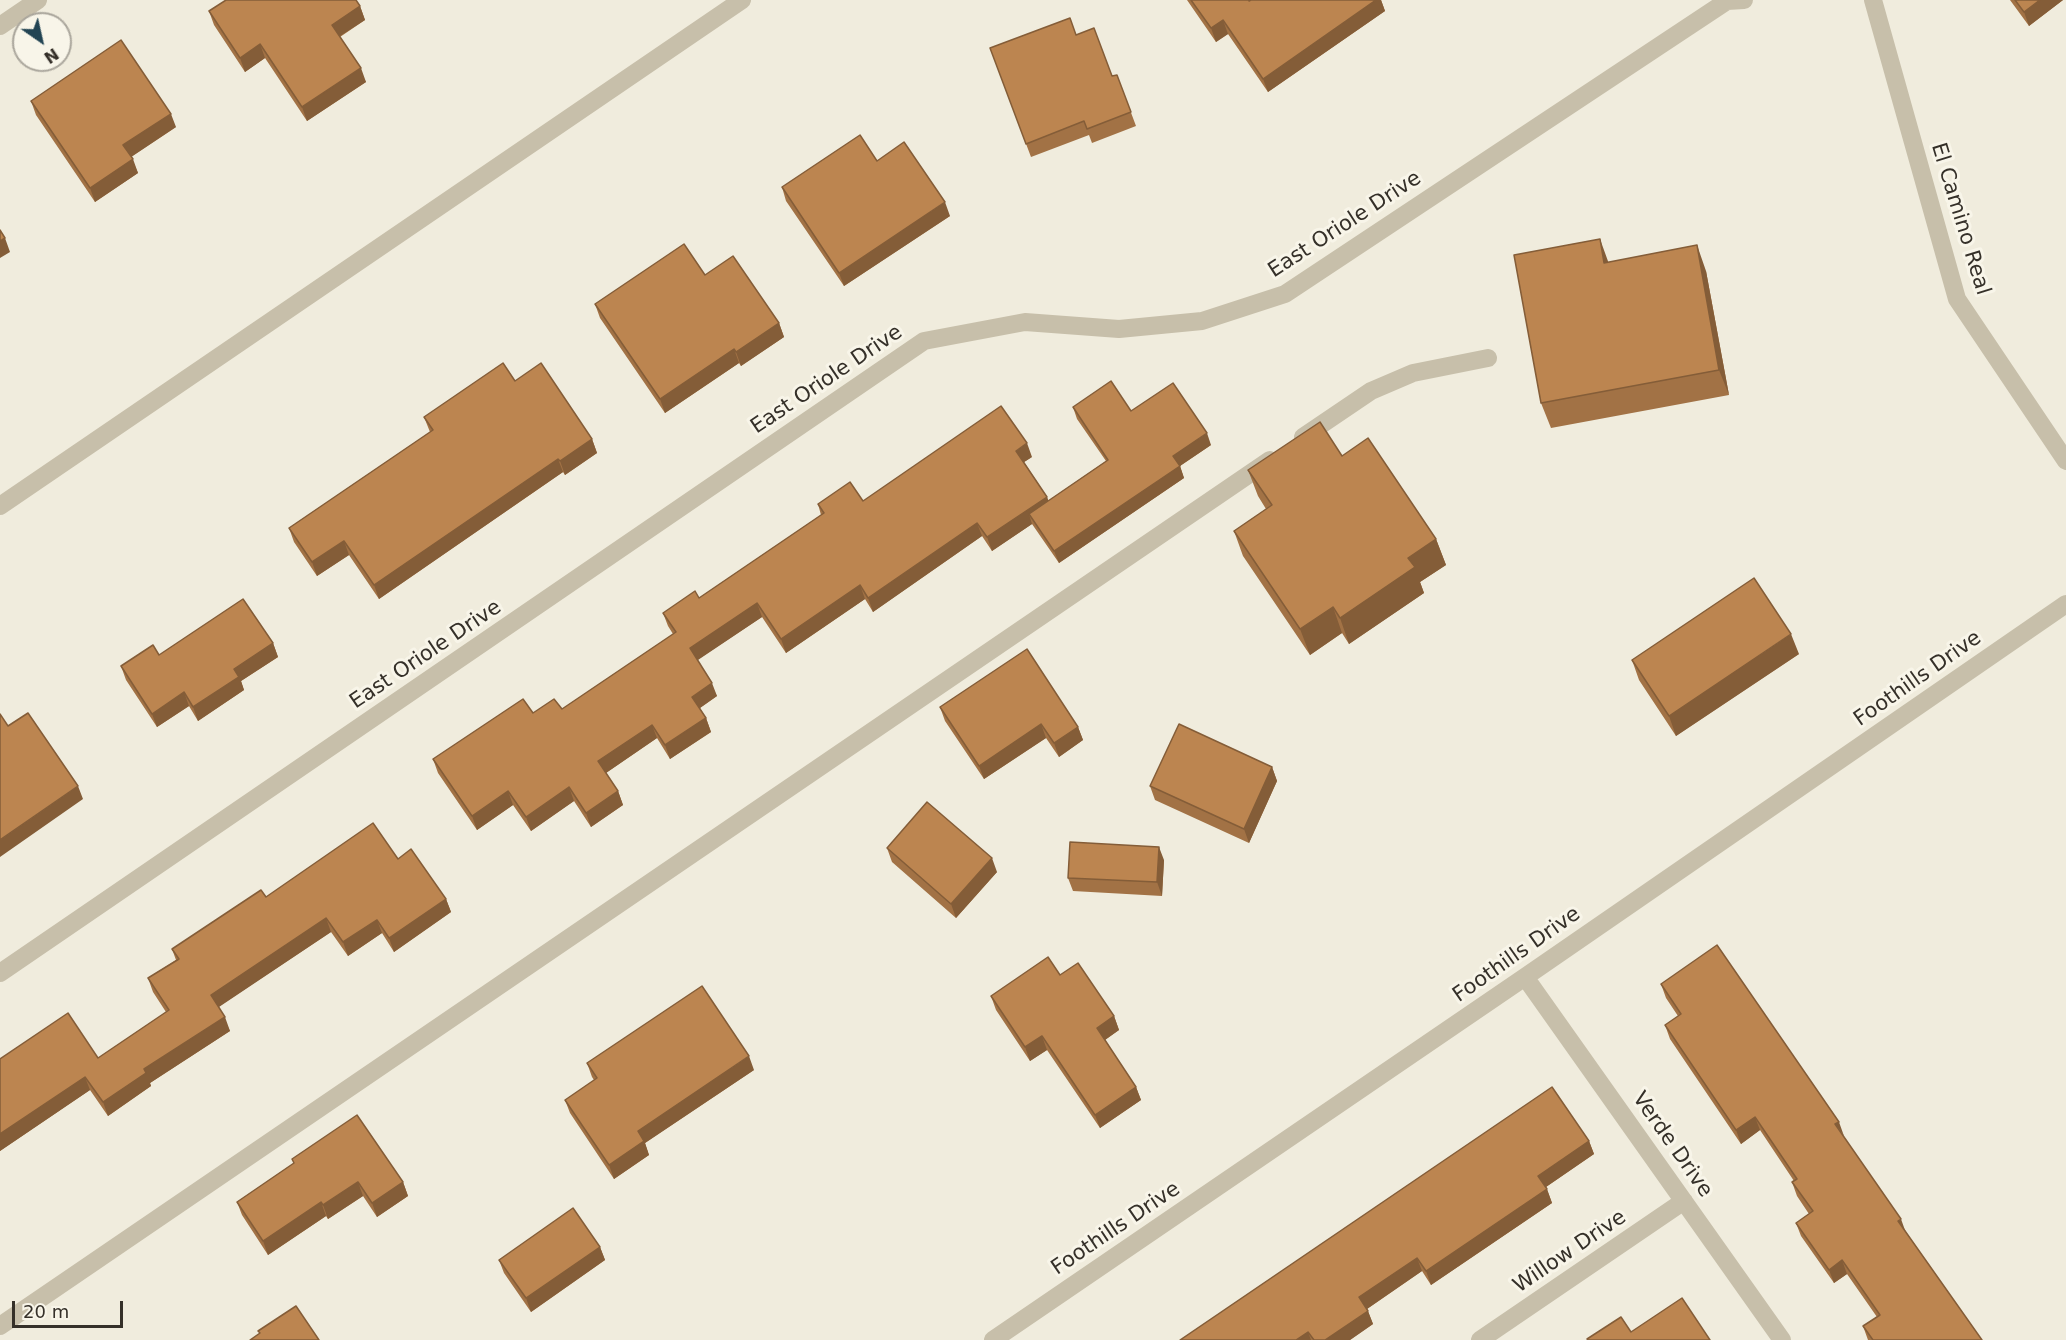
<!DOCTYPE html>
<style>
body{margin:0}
#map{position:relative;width:2066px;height:1340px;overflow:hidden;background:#f0ecdd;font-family:"DejaVu Sans",sans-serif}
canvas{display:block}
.north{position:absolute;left:12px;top:12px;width:60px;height:60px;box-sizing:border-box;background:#f8f5e9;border:2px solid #aaa69c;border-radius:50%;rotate:146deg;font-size:16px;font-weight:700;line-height:24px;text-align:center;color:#353029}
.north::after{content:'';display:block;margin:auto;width:21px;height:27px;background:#224453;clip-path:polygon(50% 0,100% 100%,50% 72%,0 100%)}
.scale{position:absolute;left:12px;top:1301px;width:111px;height:27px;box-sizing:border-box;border:3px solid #353029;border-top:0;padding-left:8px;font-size:18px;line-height:21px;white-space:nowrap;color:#353029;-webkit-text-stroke:4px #f8f5e9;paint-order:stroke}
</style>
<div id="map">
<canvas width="2066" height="1340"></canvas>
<div class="north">N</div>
<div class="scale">20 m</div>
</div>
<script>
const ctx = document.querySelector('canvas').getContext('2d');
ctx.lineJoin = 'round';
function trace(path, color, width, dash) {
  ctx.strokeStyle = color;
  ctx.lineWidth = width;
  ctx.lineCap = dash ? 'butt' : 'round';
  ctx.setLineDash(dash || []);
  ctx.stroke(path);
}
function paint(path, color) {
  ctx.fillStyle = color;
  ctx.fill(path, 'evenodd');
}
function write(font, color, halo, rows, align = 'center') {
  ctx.font = font + ' "DejaVu Sans",sans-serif';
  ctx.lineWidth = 6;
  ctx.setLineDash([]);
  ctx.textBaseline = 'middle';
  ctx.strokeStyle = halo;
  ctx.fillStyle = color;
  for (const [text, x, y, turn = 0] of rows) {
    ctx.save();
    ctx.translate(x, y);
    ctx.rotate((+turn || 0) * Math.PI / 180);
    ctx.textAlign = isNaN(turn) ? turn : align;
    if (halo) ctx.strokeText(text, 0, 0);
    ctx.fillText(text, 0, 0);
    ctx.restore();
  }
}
const minor = new Path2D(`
 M 1873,0 L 1957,299 L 2066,461
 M 0,26 L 38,0
 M 1303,437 L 1371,391 L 1413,373 L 1488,358
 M 0,506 L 742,0
 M 0,973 L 924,341 L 1025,322 L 1119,329 L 1202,321 L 1285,294 L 1727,1 L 1744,0
 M 1525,977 L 1782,1340
 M 0,1326 L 1270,460
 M 993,1340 L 1525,977 L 2066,604
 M 1480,1340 L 1684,1201`);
const wall = new Path2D(`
 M 1187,0 L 1249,0 L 1249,1 L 1251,0 L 1381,0 L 1385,11 L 1268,92 L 1228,34 L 1216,42 Z
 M 2010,0 L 2063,0 L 2029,26 Z
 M 360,6 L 365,20 L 340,37 L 366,82 L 307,121 L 265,58 L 245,72 L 214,25 L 209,11 Z
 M 1076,35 L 1112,76 L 1117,75 L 1136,126 L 1092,143 L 1089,135 L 1031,157 L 990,48 Z
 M 31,101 L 176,127 L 131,157 L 138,173 L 95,202 L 36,115 Z
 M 782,187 L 950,216 L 844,286 L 786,201 Z
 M 1608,262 L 1706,271 L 1729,395 L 1551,428 L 1541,403 Z
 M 705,275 L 779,323 L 784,337 L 741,366 L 739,363 L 665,413 L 600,318 L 595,304 Z
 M 515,381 L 592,439 L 597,453 L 565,475 L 563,472 L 379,599 L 349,555 L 317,576 L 294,542 L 289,528 L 430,432 L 424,417 Z
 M 1073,407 L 1131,411 L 1211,445 L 1180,466 L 1184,478 L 1059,563 L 1032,524 L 992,551 L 982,536 L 873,612 L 865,599 L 786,653 L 762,617 L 697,660 L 717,696 L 700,708 L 706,718 L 711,732 L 670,759 L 657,738 L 606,773 L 618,791 L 623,805 L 591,827 L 574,801 L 531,831 L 513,805 L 477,830 L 438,773 L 433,759 L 533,713 L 562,709 L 673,634 L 668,626 L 663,613 L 699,598 L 821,515 L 818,504 L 863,501 L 1032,457 L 1024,462 L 1047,497 L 1048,501 L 1106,461 L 1077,419 Z
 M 1342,456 L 1436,539 L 1446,565 L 1420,582 L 1424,593 L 1349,644 L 1342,633 L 1310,655 L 1243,556 L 1234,531 L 1266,509 L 1258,496 L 1248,470 Z
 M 273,643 L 278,657 L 241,681 L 244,690 L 198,721 L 189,706 L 157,727 L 126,680 L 121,666 L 159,655 Z
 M 1799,654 L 1676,736 L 1639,680 L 1632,660 Z
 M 940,707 L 1078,727 L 1083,740 L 1059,757 L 1046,738 L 984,779 L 945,721 Z
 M 1272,767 L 1277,781 L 1249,843 L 1155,800 L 1150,786 Z
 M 887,848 L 997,872 L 956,918 L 892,862 Z
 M 398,859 L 446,899 L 451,912 L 394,952 L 382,933 L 348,956 L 331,932 L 218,1007 L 230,1031 L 150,1083 L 151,1086 L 108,1116 L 90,1090 L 0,1151 L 0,1059 L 98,1058 L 166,1012 L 153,992 L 148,978 L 176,960 L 172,949 L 266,897 Z
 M 1164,860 L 1162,896 L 1073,891 L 1068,878 Z
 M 1060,975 L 1114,1016 L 1119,1030 L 1105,1040 L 1136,1087 L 1141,1100 L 1100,1128 L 1047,1050 L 1030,1061 L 996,1010 L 991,996 Z
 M 1661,984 L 1843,1136 L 1906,1232 L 1982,1340 L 1868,1340 L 1863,1326 L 1877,1317 L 1847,1274 L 1834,1283 L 1801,1236 L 1796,1223 L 1809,1214 L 1797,1196 L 1792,1182 L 1794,1181 L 1760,1130 L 1741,1144 L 1670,1039 L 1665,1025 L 1678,1016 L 1666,998 Z
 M 587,1063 L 754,1070 L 645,1143 L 649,1155 L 614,1179 L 570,1113 L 565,1100 L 594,1080 L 592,1077 Z
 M 1589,1141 L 1594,1154 L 1546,1187 L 1552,1203 L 1431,1285 L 1422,1271 L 1367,1309 L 1373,1324 L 1350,1340 L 1180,1340 Z
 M 292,1159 L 403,1182 L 408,1196 L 377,1217 L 363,1196 L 328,1219 L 326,1216 L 268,1255 L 242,1215 L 237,1202 L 294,1163 Z
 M 600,1247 L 605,1260 L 531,1312 L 504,1273 L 499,1260 Z`);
const shadedWall = new Path2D(`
 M 1376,0 L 1381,0 L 1385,11 L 1268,92 L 1263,79 Z
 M 2040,0 L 2063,0 L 2029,26 L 2024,12 Z
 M 360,6 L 365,20 L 337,38 L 332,25 Z
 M 1223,20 L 1228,34 L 1216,42 L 1211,28 Z
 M 260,44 L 265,58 L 245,72 L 240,58 Z
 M 361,68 L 366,82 L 307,121 L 302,107 Z
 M 171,114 L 176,127 L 128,159 L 123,145 Z
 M 133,159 L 138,173 L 95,202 L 90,188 Z
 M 945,202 L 950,216 L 844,286 L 839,273 Z
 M 5,238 L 10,252 L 0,258 L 0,241 Z
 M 1600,239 L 1609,264 L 1604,263 Z
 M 1697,245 L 1706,271 L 1729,395 L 1719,370 Z
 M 779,323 L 784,337 L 741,366 L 736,352 Z
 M 734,349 L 739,363 L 665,413 L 660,399 Z
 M 1207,433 L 1211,445 L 1177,468 L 1173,456 Z
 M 592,439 L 597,453 L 565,475 L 560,461 Z
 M 1027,443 L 1032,457 L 1021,464 L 1016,451 Z
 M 558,459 L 563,472 L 379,599 L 374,585 Z
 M 1180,466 L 1184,478 L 1059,563 L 1054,551 Z
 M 1047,497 L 1052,510 L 1029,514 L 1032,524 L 992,551 L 987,537 Z
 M 977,523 L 982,536 L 873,612 L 868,598 Z
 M 1436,539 L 1446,565 L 1420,582 L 1424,593 L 1349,644 L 1340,618 L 1408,558 Z
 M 344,541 L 349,555 L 317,576 L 312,562 Z
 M 860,585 L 865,599 L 786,653 L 781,639 Z
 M 757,603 L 762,617 L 695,662 L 690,648 Z
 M 1333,607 L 1342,633 L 1310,655 L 1300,629 Z
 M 1791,634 L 1799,654 L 1676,736 L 1669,716 Z
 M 273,643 L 278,657 L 241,681 L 244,690 L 198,721 L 193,707 L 234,669 Z
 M 712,683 L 717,696 L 697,710 L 692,697 Z
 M 184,692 L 189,706 L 157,727 L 152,714 Z
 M 706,718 L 711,732 L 670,759 L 665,745 Z
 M 1041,724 L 1046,738 L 984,779 L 979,766 Z
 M 652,725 L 657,738 L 603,775 L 598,761 Z
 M 1078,727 L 1083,740 L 1059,757 L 1054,743 Z
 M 1272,767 L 1277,781 L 1249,843 L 1244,829 Z
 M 78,786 L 83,799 L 0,857 L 0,840 Z
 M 569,787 L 574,801 L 531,831 L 526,817 Z
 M 508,791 L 513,805 L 477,830 L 472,816 Z
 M 618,791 L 623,805 L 591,827 L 586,813 Z
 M 1159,847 L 1164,860 L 1162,896 L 1157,882 Z
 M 992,858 L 997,872 L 956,918 L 951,904 Z
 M 446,899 L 451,912 L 394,952 L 389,938 Z
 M 326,918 L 331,932 L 216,1009 L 211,995 Z
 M 377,920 L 382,933 L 348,956 L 343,942 Z
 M 1114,1016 L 1119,1030 L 1102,1042 L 1097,1028 Z
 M 225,1017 L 230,1031 L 150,1083 L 151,1086 L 108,1116 L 103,1102 L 144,1069 Z
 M 1042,1036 L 1047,1050 L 1030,1061 L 1025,1047 Z
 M 749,1056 L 754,1070 L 645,1143 L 649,1155 L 614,1179 L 609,1165 L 638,1131 Z
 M 85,1077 L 90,1090 L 0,1151 L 0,1134 Z
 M 1136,1087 L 1141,1100 L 1100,1128 L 1095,1115 Z
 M 1755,1117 L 1760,1130 L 1741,1144 L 1736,1130 Z
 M 1839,1122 L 1844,1136 L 1835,1124 Z
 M 1589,1141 L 1594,1154 L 1543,1189 L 1538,1176 Z
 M 358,1182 L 363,1196 L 328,1219 L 323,1205 Z
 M 403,1182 L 408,1196 L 377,1217 L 372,1203 Z
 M 1547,1189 L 1552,1203 L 1431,1285 L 1426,1271 Z
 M 321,1202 L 326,1216 L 268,1255 L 263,1241 Z
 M 1901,1219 L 1906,1233 L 1898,1221 Z
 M 600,1247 L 605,1260 L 531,1312 L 526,1298 Z
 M 1417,1258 L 1422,1271 L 1364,1311 L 1359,1297 Z
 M 1842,1260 L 1847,1274 L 1834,1283 L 1829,1270 Z
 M 1368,1311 L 1373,1324 L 1350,1340 L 1325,1340 Z
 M 1308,1332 L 1311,1340 L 1296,1340 Z`);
const building = new Path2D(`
 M 226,0 L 356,0 L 360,6 L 332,25 L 361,68 L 302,107 L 260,44 L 240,58 L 209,11 Z
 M 1191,0 L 1249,0 L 1249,1 L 1251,0 L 1376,0 L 1263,79 L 1223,20 L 1211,28 Z
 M 2015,0 L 2040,0 L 2024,12 Z
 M 1070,18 L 1076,35 L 1094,28 L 1112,76 L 1117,75 L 1131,112 L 1087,129 L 1084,121 L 1026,144 L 990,48 Z
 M 121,40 L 171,114 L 123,145 L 133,159 L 90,188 L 31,101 Z
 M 860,135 L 877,161 L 904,142 L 945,202 L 839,273 L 782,187 Z
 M 0,230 L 5,238 L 0,241 Z
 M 1600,239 L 1604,263 L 1697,245 L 1719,370 L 1541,403 L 1514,255 Z
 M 684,244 L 705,275 L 733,256 L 779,323 L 736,352 L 734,349 L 660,399 L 595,304 Z
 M 503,363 L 515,381 L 541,363 L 592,439 L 560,461 L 558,459 L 374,585 L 344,541 L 312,562 L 289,528 L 433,430 L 424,417 Z
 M 1111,381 L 1131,411 L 1173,383 L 1207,433 L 1173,456 L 1180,466 L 1054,551 L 1029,514 L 1108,460 L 1073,407 Z
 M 1001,406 L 1027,443 L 1016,451 L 1047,497 L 987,537 L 977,523 L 868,598 L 860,585 L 781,639 L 757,603 L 690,648 L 712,683 L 692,697 L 706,718 L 665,745 L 652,725 L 598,761 L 618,791 L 586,813 L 569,787 L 526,817 L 508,791 L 472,816 L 433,759 L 523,699 L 533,713 L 554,699 L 562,709 L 676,632 L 663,613 L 695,591 L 699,598 L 824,513 L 818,504 L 850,482 L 863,501 Z
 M 1320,422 L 1342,456 L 1368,438 L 1436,539 L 1408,558 L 1415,567 L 1340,618 L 1333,607 L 1300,629 L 1234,531 L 1272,505 L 1248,470 Z
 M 1754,578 L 1791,634 L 1669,716 L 1632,660 Z
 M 243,599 L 273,643 L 234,669 L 239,677 L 193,707 L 184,692 L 152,714 L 121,666 L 153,645 L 159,655 Z
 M 1027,649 L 1078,727 L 1054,743 L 1041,724 L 979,766 L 940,707 Z
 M 28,713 L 78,786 L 0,840 L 0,714 L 8,726 Z
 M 1179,724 L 1272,767 L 1244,829 L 1150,786 Z
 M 927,802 L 992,858 L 951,904 L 887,848 Z
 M 373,823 L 398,859 L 411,849 L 446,899 L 389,938 L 377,920 L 343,942 L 326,918 L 211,995 L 225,1017 L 144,1069 L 146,1073 L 103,1102 L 85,1077 L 0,1134 L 0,1059 L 68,1013 L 98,1058 L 169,1010 L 148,978 L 179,959 L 172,949 L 261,890 L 266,897 Z
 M 1070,842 L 1159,847 L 1157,882 L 1068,878 Z
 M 1717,945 L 1839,1122 L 1835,1124 L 1901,1219 L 1898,1221 L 1982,1340 L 1873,1340 L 1863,1326 L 1880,1315 L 1842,1260 L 1829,1270 L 1796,1223 L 1813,1211 L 1792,1182 L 1797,1179 L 1755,1117 L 1736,1130 L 1665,1025 L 1681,1014 L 1661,984 Z
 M 1048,957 L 1060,975 L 1078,963 L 1114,1016 L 1097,1028 L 1136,1087 L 1095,1115 L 1042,1036 L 1025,1047 L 991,996 Z
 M 702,986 L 749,1056 L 638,1131 L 644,1141 L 609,1165 L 565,1100 L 597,1078 L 587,1063 Z
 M 1552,1087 L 1589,1141 L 1538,1176 L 1547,1189 L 1426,1271 L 1417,1258 L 1359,1297 L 1368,1311 L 1325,1340 L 1314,1340 L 1308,1332 L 1296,1340 L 1180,1340 Z
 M 357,1115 L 403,1182 L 372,1203 L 358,1182 L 323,1205 L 321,1202 L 263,1241 L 237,1202 L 294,1163 L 292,1159 Z
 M 573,1208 L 600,1247 L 526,1298 L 499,1260 Z
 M 1682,1298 L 1710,1340 L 1588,1340 L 1587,1339 L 1621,1317 L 1631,1332 Z
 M 296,1306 L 319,1340 L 250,1340 L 260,1333 L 258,1331 Z`);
const streetNames = [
 ["El Camino Real",1960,219,73],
 ["East Oriole Drive",1345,225,-33],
 ["East Oriole Drive",827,380,-34],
 ["East Oriole Drive",426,655,-34],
 ["Foothills Drive",1918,679,-35],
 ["Foothills Drive",1517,955,-35],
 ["Verde Drive",1672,1145,55],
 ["Foothills Drive",1116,1229,-34],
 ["Willow Drive",1570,1252,-34]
];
trace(minor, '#c7bfaa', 18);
paint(wall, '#a27245');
paint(shadedWall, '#845d38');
paint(building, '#bc8550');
trace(building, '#845d38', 1.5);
write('21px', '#353029', '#f8f5e9', streetNames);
</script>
